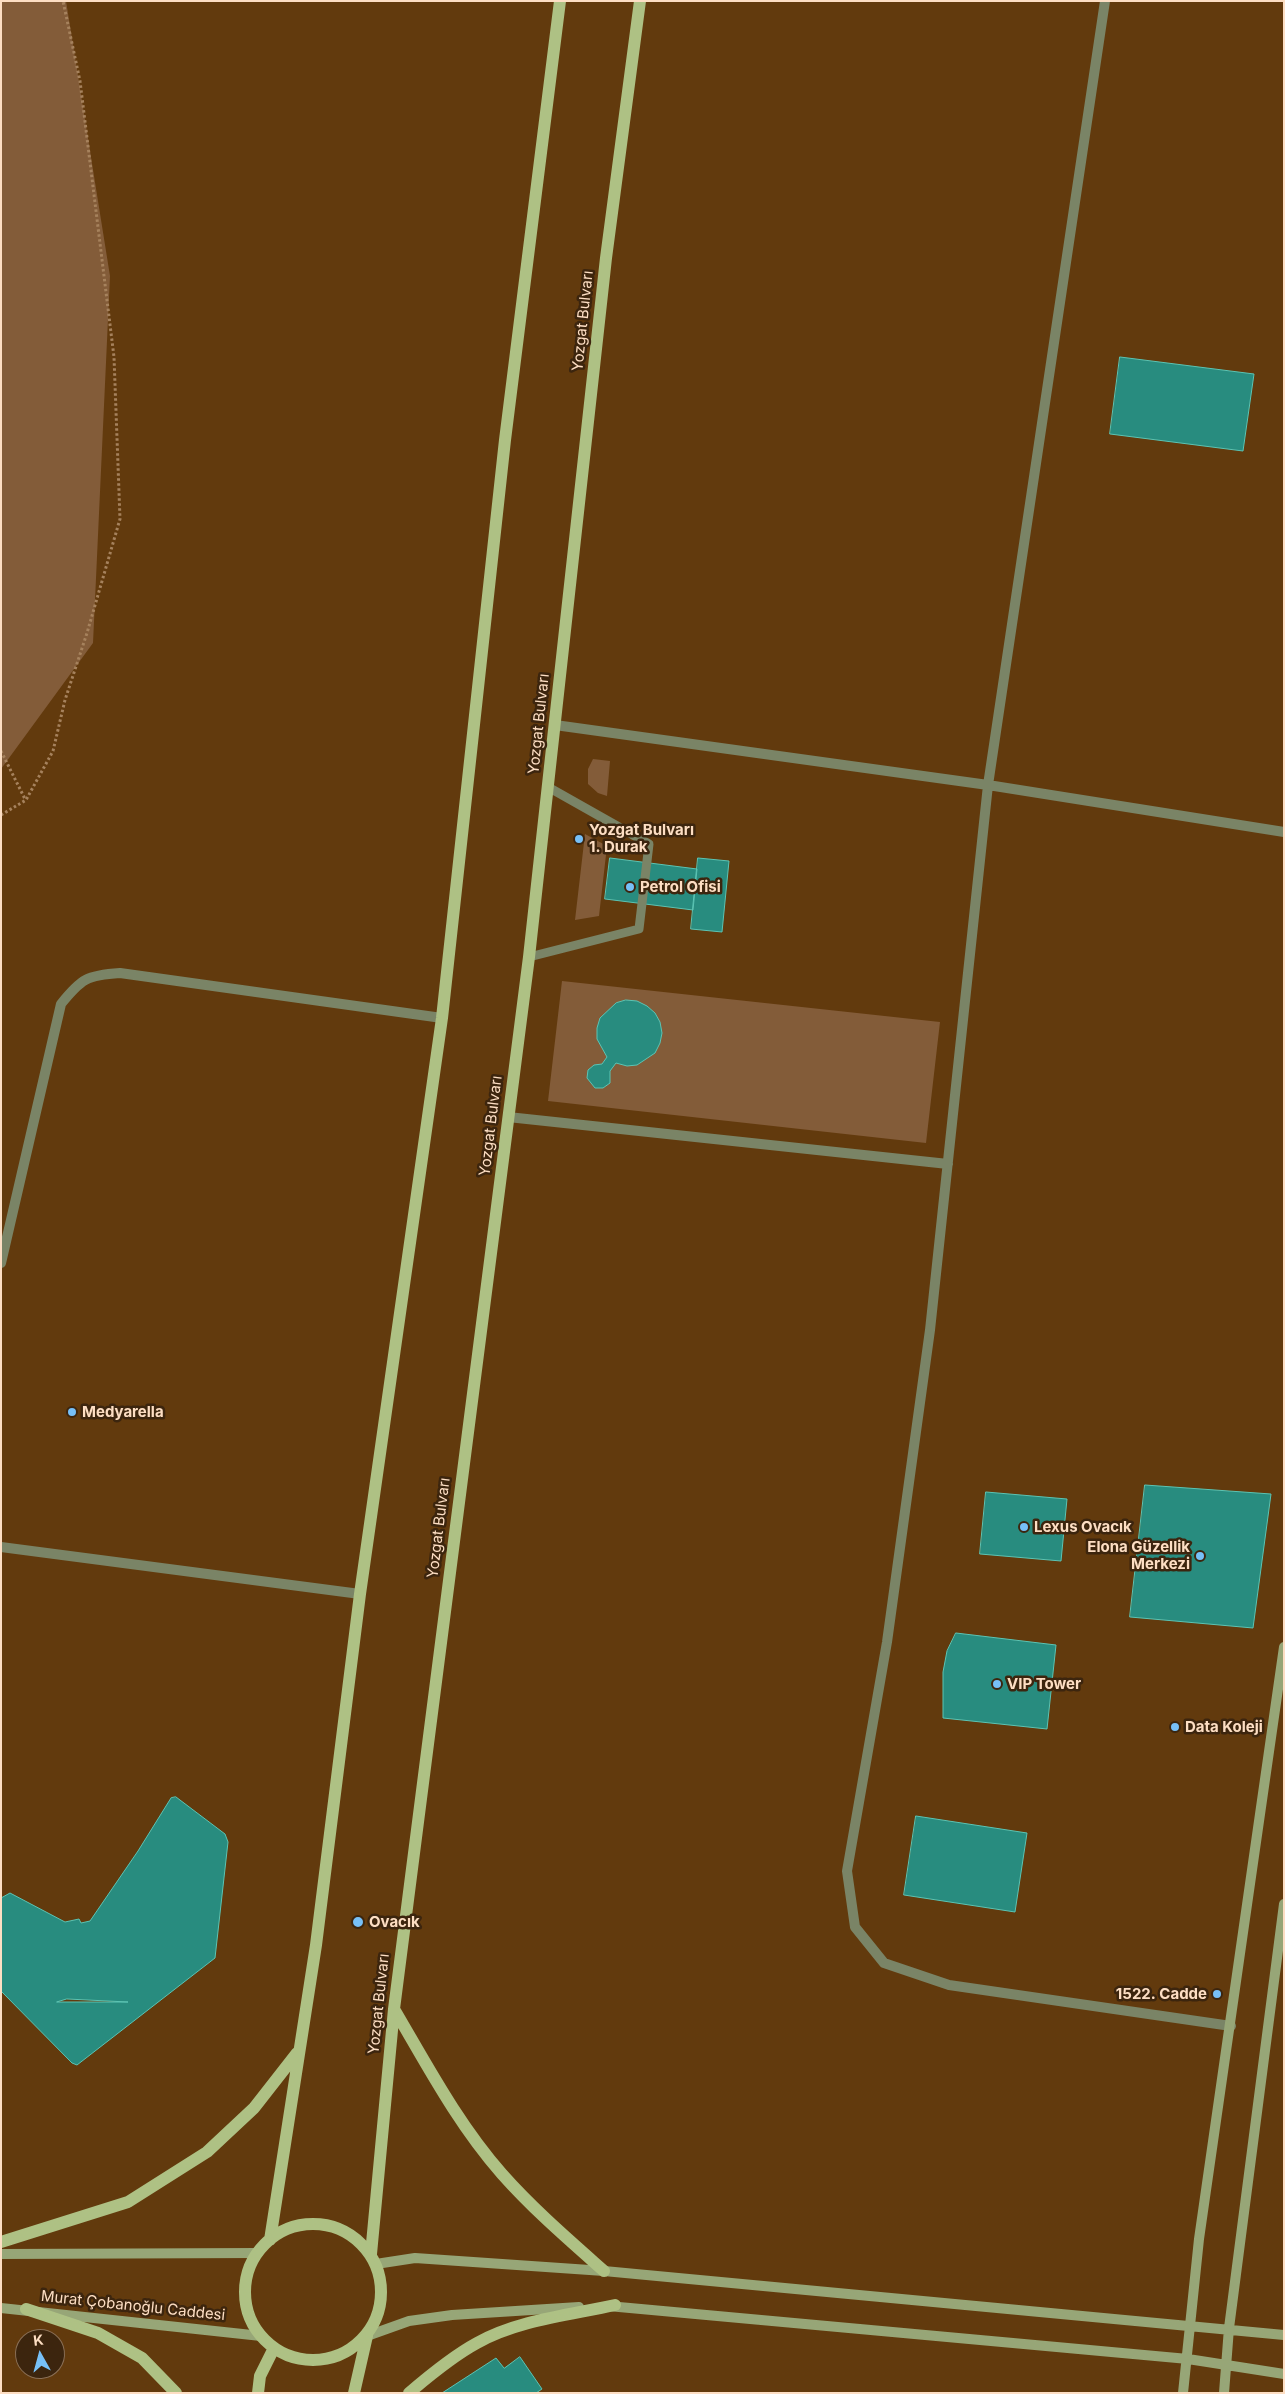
<!DOCTYPE html>
<meta charset="utf-8">
<style>
body{margin:0}
#map{position:relative;width:1285px;height:2394px;overflow:hidden;background:#623a0d;font-family:Inter,sans-serif}
canvas{display:block}
.frame{position:absolute;inset:0;border:2px solid #fddec3;pointer-events:none}
.north{position:absolute;left:15px;top:2329px;width:50px;height:50px;box-sizing:border-box;background:#3c250e;border:1px solid #896f56;border-radius:50%;rotate:353deg;font-size:14px;font-weight:700;line-height:20px;text-align:center;color:#fddec3}
.north::after{content:'';display:block;margin:auto;width:18px;height:22px;background:#77c0f7;clip-path:polygon(50% 0,100% 100%,50% 72%,0 100%)}
</style>
<div id="map">
<canvas width="1285" height="2394"></canvas>
<div class="frame"></div>
<div class="north">K</div>
</div>
<script>
const ctx = document.querySelector('canvas').getContext('2d');
ctx.lineJoin = 'round';
function paint(path, color) {
  ctx.fillStyle = color;
  ctx.fill(path, 'evenodd');
}
function trace(path, color, width, dash) {
  ctx.strokeStyle = color;
  ctx.lineWidth = width;
  ctx.lineCap = dash ? 'butt' : 'round';
  ctx.setLineDash(dash || []);
  ctx.stroke(path);
}
function write(font, color, halo, rows, align = 'center') {
  ctx.font = font + ' Inter,sans-serif';
  ctx.lineWidth = 5;
  ctx.setLineDash([]);
  ctx.textBaseline = 'middle';
  ctx.strokeStyle = halo;
  ctx.fillStyle = color;
  for (const [text, x, y, turn = 0] of rows) {
    ctx.save();
    ctx.translate(x, y);
    ctx.rotate((+turn || 0) * Math.PI / 180);
    ctx.textAlign = isNaN(turn) ? turn : align;
    if (halo) ctx.strokeText(text, 0, 0);
    ctx.fillText(text, 0, 0);
    ctx.restore();
  }
}
const green = new Path2D(`
 M 1,1 L 66,1 L 110,276 L 93,643 L 1,769 Z
 M 593,759 L 610,761 L 607,796 L 598,793 L 588,784 L 588,769 Z
 M 585,834 L 607,846 L 599,916 L 575,920 Z
 M 562,981 L 940,1022 L 926,1143 L 548,1101 Z`);
const building = new Path2D(`
 M 1120,357 L 1254,374 L 1243,451 L 1110,434 Z
 M 610,858 L 697,869 L 693,910 L 605,899 Z
 M 698,858 L 729,861 L 722,932 L 691,929 Z
 M 626,1000 L 637,1001 L 647,1006 L 655,1013 L 660,1022 L 662,1033 L 660,1043 L 655,1053 L 637,1065 L 627,1066 L 616,1063 L 610,1071 L 610,1083 L 603,1088 L 595,1088 L 587,1078 L 588,1070 L 594,1065 L 602,1064 L 607,1057 L 597,1039 L 597,1028 L 600,1018 L 616,1003 Z
 M 1145,1485 L 1271,1494 L 1253,1628 L 1130,1617 Z
 M 986,1492 L 1067,1499 L 1061,1561 L 980,1554 Z
 M 956,1633 L 1056,1645 L 1047,1729 L 943,1718 L 943,1672 L 947,1651 Z
 M 176,1797 L 225,1834 L 228,1842 L 215,1958 L 77,2065 L 72,2063 L 1,1991 L 1,1898 L 10,1893 L 65,1922 L 79,1919 L 81,1923 L 90,1921 L 138,1851 L 171,1798 ZM 67,1999 L 128,2002 L 57,2002 Z
 M 916,1816 L 1027,1833 L 1015,1912 L 904,1895 Z
 M 520,2357 L 542,2389 L 536,2393 L 442,2393 L 496,2358 L 504,2368 Z`);
const path = new Path2D(`
 M 1,751 L 25,799
 M 1,815 L 26,800 L 53,751 L 65,700 L 87,633 L 120,519 L 114,357 L 80,81 L 63,1`);
const lane = new Path2D(`
 M 529,957 L 639,929 L 649,844 L 548,787`);
const street = new Path2D(`
 M 1105,1 L 988,785 L 930,1330 L 887,1642 L 847,1871 L 855,1927 L 884,1963 L 949,1985 L 1231,2026
 M 555,725 L 988,785 L 1284,832
 M 508,1117 L 948,1164
 M 1,1263 L 61,1004 C 81,979 87,975 120,973 L 442,1018
 M 1,1547 L 360,1594`);
const secondary = new Path2D(`
 M 1,2254 L 258,2253
 M 376,2264 L 415,2258 L 604,2271 L 1284,2335
 M 608,2306 L 1188,2359 L 1284,2374
 M 1,2308 L 261,2336
 M 367,2336 L 409,2321 L 452,2315 L 579,2307
 M 1183,2393 L 1199,2239 L 1284,1647
 M 1224,2393 L 1229,2328 L 1284,1904`);
const primary = new Path2D(`
 M 394,2009 C 427,2065 458,2124 502,2174 C 533,2209 569,2240 604,2271
 M245 2292a68 68 0 1 1 136 0a68 68 0 1 1-136 0Z
 M 270,2240 L 316,1945 L 360,1594 L 442,1018 L 505,440 L 560,1
 M 1,2242 L 128,2202 L 207,2152 L 254,2108 L 297,2053
 M 371,2254 L 394,2009 L 529,957 L 606,258 L 640,1
 M 26,2309 L 98,2333 L 142,2358 L 176,2393
 M 258,2393 L 260,2376 L 274,2348
 M 354,2393 L 367,2336
 M 409,2393 C 430,2375 453,2356 477,2343 C 518,2320 570,2315 615,2305`);
const markers = [
 [579,839,5,"#77c0f7"],
 [630,887,5,"#77c0f7"],
 [72,1412,5,"#77c0f7"],
 [1024,1527,5,"#77c0f7"],
 [1200,1556,5,"#77c0f7"],
 [997,1684,5,"#77c0f7"],
 [1175,1727,5,"#77c0f7"],
 [358,1922,6,"#77c0f7"],
 [1217,1994,5,"#77c0f7"]
];
const streetNames = [
 ["Yozgat Bulvarı",583,321,-84],
 ["Yozgat Bulvarı",539,724,-84],
 ["Yozgat Bulvarı",491,1126,-83],
 ["Yozgat Bulvarı",439,1528,-83],
 ["Yozgat Bulvarı",379,2004,-84],
 ["Murat Çobanoğlu Caddesi",133,2306,6]
];
const poiNames = [
 ["Yozgat Bulvarı",589,830],
 ["1. Durak",589,847],
 ["Petrol Ofisi",640,887],
 ["Medyarella",82,1412],
 ["Lexus Ovacık",1034,1527],
 ["Elona Güzellik",1190,1547,"right"],
 ["Merkezi",1190,1564,"right"],
 ["VIP Tower",1007,1684],
 ["Data Koleji",1185,1727],
 ["Ovacık",369,1922],
 ["1522. Cadde",1207,1994,"right"]
];
paint(green, '#835c39');
paint(building, '#288c7f');
trace(building, '#5bc4b4', 1);
trace(path, '#a6825d', 3, [2.5, 2.5]);
trace(lane, '#7a8466', 9);
trace(street, '#7a8466', 10);
trace(secondary, '#97a677', 10);
trace(primary, '#aec184', 12);
for (const [x, y, r, color] of markers) {
  const dot = new Path2D();
  dot.arc(x, y, r, 0, 2 * Math.PI);
  ctx.fillStyle = color;
  ctx.fill(dot);
  trace(dot, '#3c250e', 2);
}
write('15px', '#fddec3', '#3c250e', streetNames);
write('bold 15px', '#fddec3', '#3c250e', poiNames, 'left');
</script>
